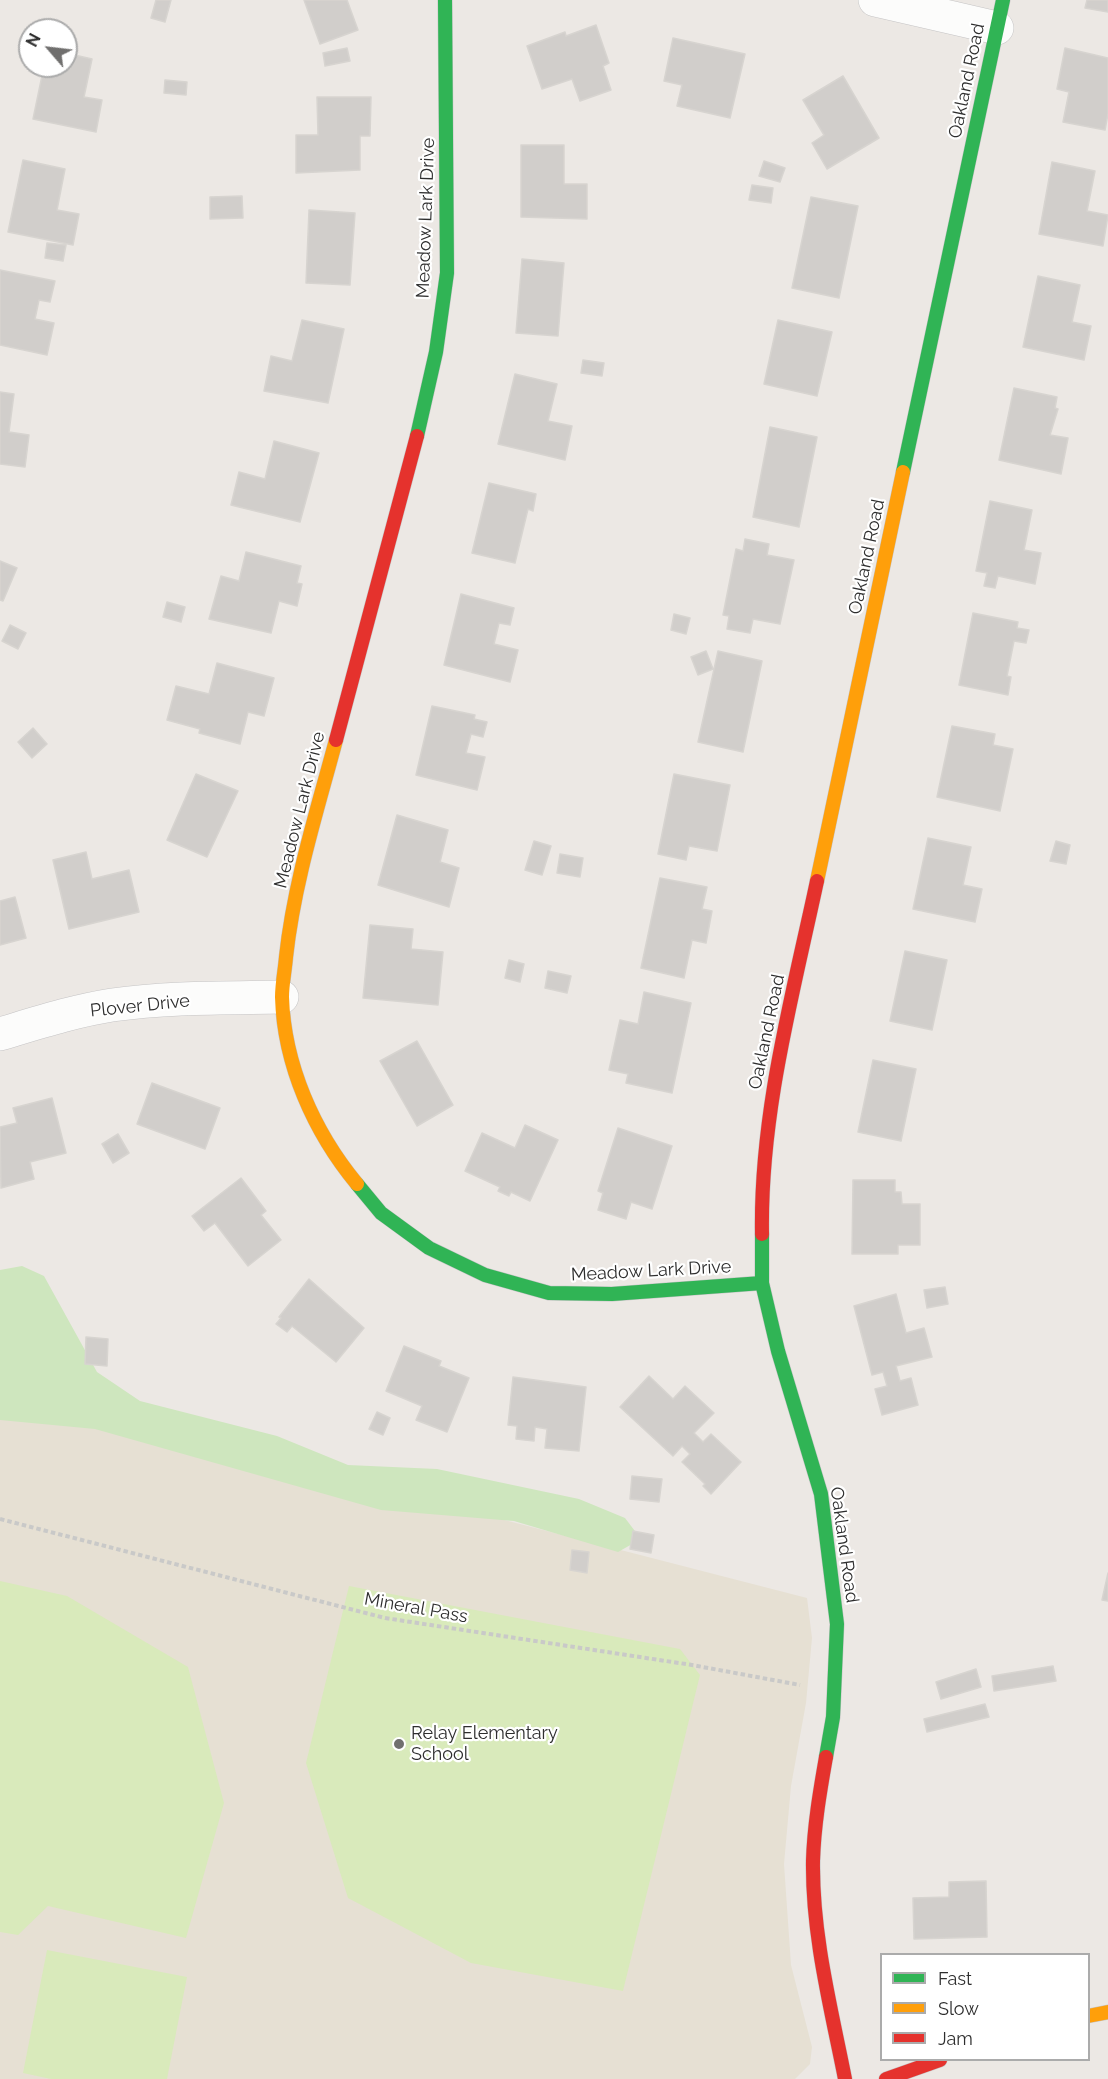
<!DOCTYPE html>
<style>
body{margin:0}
#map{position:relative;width:1108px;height:2079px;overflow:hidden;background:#ece8e4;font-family:Raleway,sans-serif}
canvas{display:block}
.legend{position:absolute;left:880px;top:1953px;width:210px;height:108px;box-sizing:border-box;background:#fff;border:2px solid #ababab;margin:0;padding:8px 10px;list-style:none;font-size:18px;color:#2e2e2e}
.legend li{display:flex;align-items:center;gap:12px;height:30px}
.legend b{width:30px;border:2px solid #ababab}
.north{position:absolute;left:18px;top:18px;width:60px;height:60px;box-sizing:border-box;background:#fff;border:2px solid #ababab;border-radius:50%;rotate:298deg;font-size:16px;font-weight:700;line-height:24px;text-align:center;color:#2e2e2e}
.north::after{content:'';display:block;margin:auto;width:21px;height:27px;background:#706f6e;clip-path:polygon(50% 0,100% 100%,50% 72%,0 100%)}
</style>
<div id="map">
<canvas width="1108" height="2079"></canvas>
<ul class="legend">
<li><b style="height:8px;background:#30b455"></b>Fast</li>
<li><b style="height:8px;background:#ff9f0a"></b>Slow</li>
<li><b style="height:8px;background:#e5322d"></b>Jam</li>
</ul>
<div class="north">N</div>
</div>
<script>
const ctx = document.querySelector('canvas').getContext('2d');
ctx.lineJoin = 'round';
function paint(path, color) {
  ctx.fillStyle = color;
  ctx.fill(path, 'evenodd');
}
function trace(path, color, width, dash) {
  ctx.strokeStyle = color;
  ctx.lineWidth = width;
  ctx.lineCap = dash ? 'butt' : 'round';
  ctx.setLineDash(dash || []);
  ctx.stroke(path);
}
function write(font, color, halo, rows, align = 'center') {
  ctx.font = font + ' Raleway,sans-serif';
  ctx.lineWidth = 4.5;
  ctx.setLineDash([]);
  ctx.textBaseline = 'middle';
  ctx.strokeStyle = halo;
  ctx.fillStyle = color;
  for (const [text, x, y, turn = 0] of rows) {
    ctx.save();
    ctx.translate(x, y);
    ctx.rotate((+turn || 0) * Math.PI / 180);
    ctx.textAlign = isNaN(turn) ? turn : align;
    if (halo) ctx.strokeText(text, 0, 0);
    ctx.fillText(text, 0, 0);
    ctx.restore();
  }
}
const education = new Path2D(`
 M 0,1390 L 807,1598 L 812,1638 L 806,1703 L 791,1786 L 784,1864 L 791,1965 L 812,2047 L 810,2064 L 795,2079 L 0,2079 Z`);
const green = new Path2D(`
 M 22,1266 L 44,1276 L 97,1372 L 140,1401 L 277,1436 L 348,1465 L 437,1469 L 579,1499 L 625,1518 L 641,1539 L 618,1552 L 514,1521 L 381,1510 L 95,1429 L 0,1420 L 0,1270 Z`);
const pitch = new Path2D(`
 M 0,1581 L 67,1596 L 188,1667 L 224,1803 L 186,1938 L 48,1906 L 18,1935 L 0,1932 Z
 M 349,1586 L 680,1649 L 700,1675 L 623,1991 L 471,1963 L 348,1898 L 306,1763 Z
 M 47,1950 L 187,1977 L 167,2079 L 51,2079 L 23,2073 Z`);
const building = new Path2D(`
 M 156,0 L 171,0 L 165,22 L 151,18 Z
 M 304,0 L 347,0 L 358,30 L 320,44 Z
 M 1087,0 L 1108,0 L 1108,12 L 1085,8 Z
 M 596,25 L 609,63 L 603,66 L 611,90 L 580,101 L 572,79 L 542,89 L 527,46 L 565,32 L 566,36 Z
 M 673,38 L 745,54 L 730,118 L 677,106 L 682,85 L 664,81 Z
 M 347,48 L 350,61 L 325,66 L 323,53 Z
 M 1065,48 L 1108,58 L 1108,114 L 1105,130 L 1063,122 L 1069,92 L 1057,89 Z
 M 66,53 L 92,59 L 84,97 L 102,100 L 96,132 L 33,119 L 44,66 L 66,66 Z
 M 843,76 L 879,138 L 827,169 L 812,143 L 824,135 L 803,100 Z
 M 165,80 L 187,82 L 186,95 L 164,93 Z
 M 317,97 L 371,97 L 370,136 L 360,136 L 360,170 L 296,173 L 296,135 L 318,135 Z
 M 521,145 L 564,145 L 564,184 L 587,184 L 587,219 L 521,217 Z
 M 23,160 L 65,169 L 57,210 L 79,214 L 73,245 L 8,232 Z
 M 764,161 L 785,168 L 780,182 L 759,176 Z
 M 1052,162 L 1095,171 L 1087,211 L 1108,215 L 1103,246 L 1039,234 Z
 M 752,185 L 773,188 L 771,203 L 749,200 Z
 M 242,196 L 243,218 L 210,219 L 210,197 Z
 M 811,197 L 858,206 L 839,298 L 792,288 Z
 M 309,210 L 355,213 L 350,285 L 306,283 Z
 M 47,243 L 66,245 L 63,261 L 45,258 Z
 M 522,259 L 564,263 L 558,336 L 516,333 Z
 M 0,270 L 55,281 L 50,302 L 39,300 L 35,319 L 54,323 L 47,355 L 0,345 Z
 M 1038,276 L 1080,285 L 1072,322 L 1091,326 L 1084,360 L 1023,347 Z
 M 302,320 L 344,329 L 328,403 L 264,391 L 271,356 L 292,361 Z
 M 778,320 L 832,332 L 817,396 L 764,384 Z
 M 583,360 L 604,363 L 602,376 L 581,373 Z
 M 515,374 L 557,384 L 548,421 L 572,426 L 565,460 L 498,444 Z
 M 1014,388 L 1057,397 L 1055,408 L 1058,409 L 1050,435 L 1068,438 L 1061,474 L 999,460 Z
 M 0,392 L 14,394 L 9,432 L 29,435 L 25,467 L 0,464 Z
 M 770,427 L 817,437 L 799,527 L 753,517 Z
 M 274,441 L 319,453 L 300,522 L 231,505 L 239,472 L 265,479 Z
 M 489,483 L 536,494 L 533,511 L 528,509 L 515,563 L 472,553 Z
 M 990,501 L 1032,510 L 1024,550 L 1041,553 L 1035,584 L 998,576 L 995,588 L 984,586 L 987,573 L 976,571 Z
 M 745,539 L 769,544 L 767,555 L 794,560 L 780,624 L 753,619 L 750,633 L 727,629 L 729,616 L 723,615 L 736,549 L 743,551 Z
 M 246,552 L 301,566 L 297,583 L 302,584 L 297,606 L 279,601 L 271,633 L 209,619 L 221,576 L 239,581 Z
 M 0,561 L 17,568 L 3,601 L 0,600 Z
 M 461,594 L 514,608 L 510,625 L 499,623 L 494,644 L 518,650 L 510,682 L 444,665 Z
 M 167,602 L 185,607 L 181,622 L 163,617 Z
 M 973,613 L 1018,622 L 1017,628 L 1029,630 L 1026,643 L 1014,641 L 1007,676 L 1011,677 L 1008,695 L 959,685 Z
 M 674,614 L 690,618 L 686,634 L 671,630 Z
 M 10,625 L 26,633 L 18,649 L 2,641 Z
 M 706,651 L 713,669 L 698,675 L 691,657 Z
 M 718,651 L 762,661 L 743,752 L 698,742 Z
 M 217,663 L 274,678 L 264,716 L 248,712 L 240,744 L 199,733 L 200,729 L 167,720 L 176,686 L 209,694 Z
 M 432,706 L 475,715 L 474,719 L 487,722 L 483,737 L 471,734 L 466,753 L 485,757 L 477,790 L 416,775 Z
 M 952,726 L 995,734 L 993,745 L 1013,749 L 1000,811 L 937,797 Z
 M 33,728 L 47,744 L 32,758 L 18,742 Z
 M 196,774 L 238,791 L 207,857 L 167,840 Z
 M 674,774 L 730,785 L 717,851 L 689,846 L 686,860 L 658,854 Z
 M 397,815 L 448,830 L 440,862 L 459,868 L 449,907 L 378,885 Z
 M 928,838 L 971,847 L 963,885 L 982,889 L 975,922 L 913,909 Z
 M 534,841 L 551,846 L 542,875 L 525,870 Z
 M 1056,841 L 1070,845 L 1066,864 L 1050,861 Z
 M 86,852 L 92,879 L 129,870 L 139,912 L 69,929 L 53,860 Z
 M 560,854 L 583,858 L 580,877 L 557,873 Z
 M 660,878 L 707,887 L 702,909 L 712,911 L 706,943 L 692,940 L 684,978 L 641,968 Z
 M 15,897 L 26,938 L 0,945 L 0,901 Z
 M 370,925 L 413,929 L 411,949 L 443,952 L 438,1005 L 363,998 Z
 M 905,951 L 947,960 L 932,1030 L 890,1021 Z
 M 509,960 L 524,964 L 520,982 L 505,978 Z
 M 548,971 L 571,976 L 567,993 L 545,988 Z
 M 644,992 L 691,1003 L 672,1093 L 626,1083 L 628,1074 L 609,1070 L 620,1020 L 638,1024 Z
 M 417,1041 L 453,1105 L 417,1126 L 380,1061 Z
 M 873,1060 L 916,1069 L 901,1141 L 858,1132 Z
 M 152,1083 L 220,1108 L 205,1149 L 137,1124 Z
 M 52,1098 L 66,1153 L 30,1162 L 34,1179 L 1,1188 L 0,1127 L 17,1123 L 13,1108 Z
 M 525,1125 L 558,1140 L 530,1201 L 511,1192 L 509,1196 L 498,1191 L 500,1187 L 465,1171 L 482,1133 L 515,1148 Z
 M 618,1128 L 672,1146 L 652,1209 L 631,1202 L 626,1219 L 598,1210 L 603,1193 L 598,1191 Z
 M 118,1134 L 129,1153 L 113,1163 L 102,1144 Z
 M 241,1178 L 266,1211 L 261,1215 L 281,1240 L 248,1266 L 215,1223 L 204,1231 L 192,1216 Z
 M 853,1180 L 895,1180 L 895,1192 L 901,1192 L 902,1204 L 920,1204 L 920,1245 L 898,1245 L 898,1254 L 852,1254 Z
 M 309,1279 L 364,1328 L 336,1362 L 292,1326 L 287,1332 L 276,1324 L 281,1318 L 279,1317 Z
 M 945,1287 L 948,1304 L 927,1308 L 924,1290 Z
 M 896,1294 L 906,1333 L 924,1328 L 932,1357 L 896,1366 L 900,1381 L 911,1378 L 918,1405 L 882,1415 L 875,1389 L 887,1386 L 883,1372 L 872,1375 L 854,1306 Z
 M 86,1337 L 108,1339 L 107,1366 L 85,1364 Z
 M 404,1346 L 441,1361 L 439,1366 L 469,1378 L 447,1432 L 416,1420 L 422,1406 L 386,1391 Z
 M 649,1376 L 673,1399 L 685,1386 L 714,1413 L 694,1433 L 703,1442 L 711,1434 L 741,1462 L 711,1494 L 703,1486 L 705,1484 L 682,1462 L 690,1454 L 682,1446 L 673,1456 L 620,1407 Z
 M 513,1377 L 586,1387 L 579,1451 L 545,1448 L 547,1429 L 535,1427 L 534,1441 L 516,1439 L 517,1426 L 508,1425 Z
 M 377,1412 L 390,1418 L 383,1435 L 369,1429 Z
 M 632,1476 L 662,1479 L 659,1502 L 630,1499 Z
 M 633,1531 L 654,1535 L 651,1553 L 630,1549 Z
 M 572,1550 L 589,1552 L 587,1573 L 570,1570 Z
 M 1108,1573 L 1108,1601 L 1102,1600 Z
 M 1053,1666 L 1056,1681 L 994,1691 L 992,1676 Z
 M 976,1669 L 981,1687 L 941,1699 L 936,1682 Z
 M 985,1704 L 989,1717 L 927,1732 L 924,1719 Z
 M 986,1881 L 987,1937 L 914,1939 L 913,1898 L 949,1897 L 949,1882 Z`);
const path = new Path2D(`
 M 0,1519 L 385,1618 L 692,1665 L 800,1685`);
const street = new Path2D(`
 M 875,0 L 997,28
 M 0,1034 C 37,1023 74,1011 112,1005 C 168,997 225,998 282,997`);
const fast = new Path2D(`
 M 417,436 L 436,352 L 447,273 L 445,0
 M 903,472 L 1003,0
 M 357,1184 L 381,1213 L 429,1248 L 485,1275 L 549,1293 L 612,1294 L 762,1283
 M 762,1234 L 762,1283 L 778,1351 L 821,1494 L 837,1624 L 833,1717 L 826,1757`);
const slow = new Path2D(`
 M 336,740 C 317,811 294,883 286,957 C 285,970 282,984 282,997 C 284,1065 314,1132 357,1184
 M 817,881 L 903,472
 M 1088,2016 L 1108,2012`);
const jam = new Path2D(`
 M 336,740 L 417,436
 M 762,1234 C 760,1114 792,998 817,881
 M 826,1757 C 820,1791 814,1826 813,1861 C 812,1935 831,2008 845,2079
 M 886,2079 L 940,2060`);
const markers = [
 [399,1744,6,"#706f6e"]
];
const streetNames = [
 ["Oakland Road",967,81,-78],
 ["Meadow Lark Drive",426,218,-88],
 ["Oakland Road",867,557,-78],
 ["Meadow Lark Drive",300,810,-76],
 ["Plover Drive",140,1006,-6],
 ["Oakland Road",767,1032,-78],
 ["Meadow Lark Drive",651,1271,-3],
 ["Oakland Road",844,1545,82],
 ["Mineral Pass",416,1608,10]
];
const poiNames = [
 ["Relay Elementary",411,1734],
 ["School",411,1755]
];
paint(education, '#e6e0d3');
paint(green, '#cee6be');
paint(pitch, '#d9eabb');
paint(building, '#d1cecb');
trace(building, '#d7d4d0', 1.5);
trace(street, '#c5c4c5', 34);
trace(fast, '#c5c4c5', 15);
trace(slow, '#c5c4c5', 15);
trace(jam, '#c5c4c5', 15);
trace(path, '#c9c9c8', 4, [4.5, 3]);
trace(street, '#fcfcfb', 33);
trace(fast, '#30b455', 14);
trace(slow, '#ff9f0a', 14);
trace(jam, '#e5322d', 14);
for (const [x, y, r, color] of markers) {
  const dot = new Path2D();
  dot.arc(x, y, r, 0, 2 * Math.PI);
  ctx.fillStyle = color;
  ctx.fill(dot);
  trace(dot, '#fff', 2);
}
write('18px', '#2e2e2e', '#fff', streetNames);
write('18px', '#2e2e2e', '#fff', poiNames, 'left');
</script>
